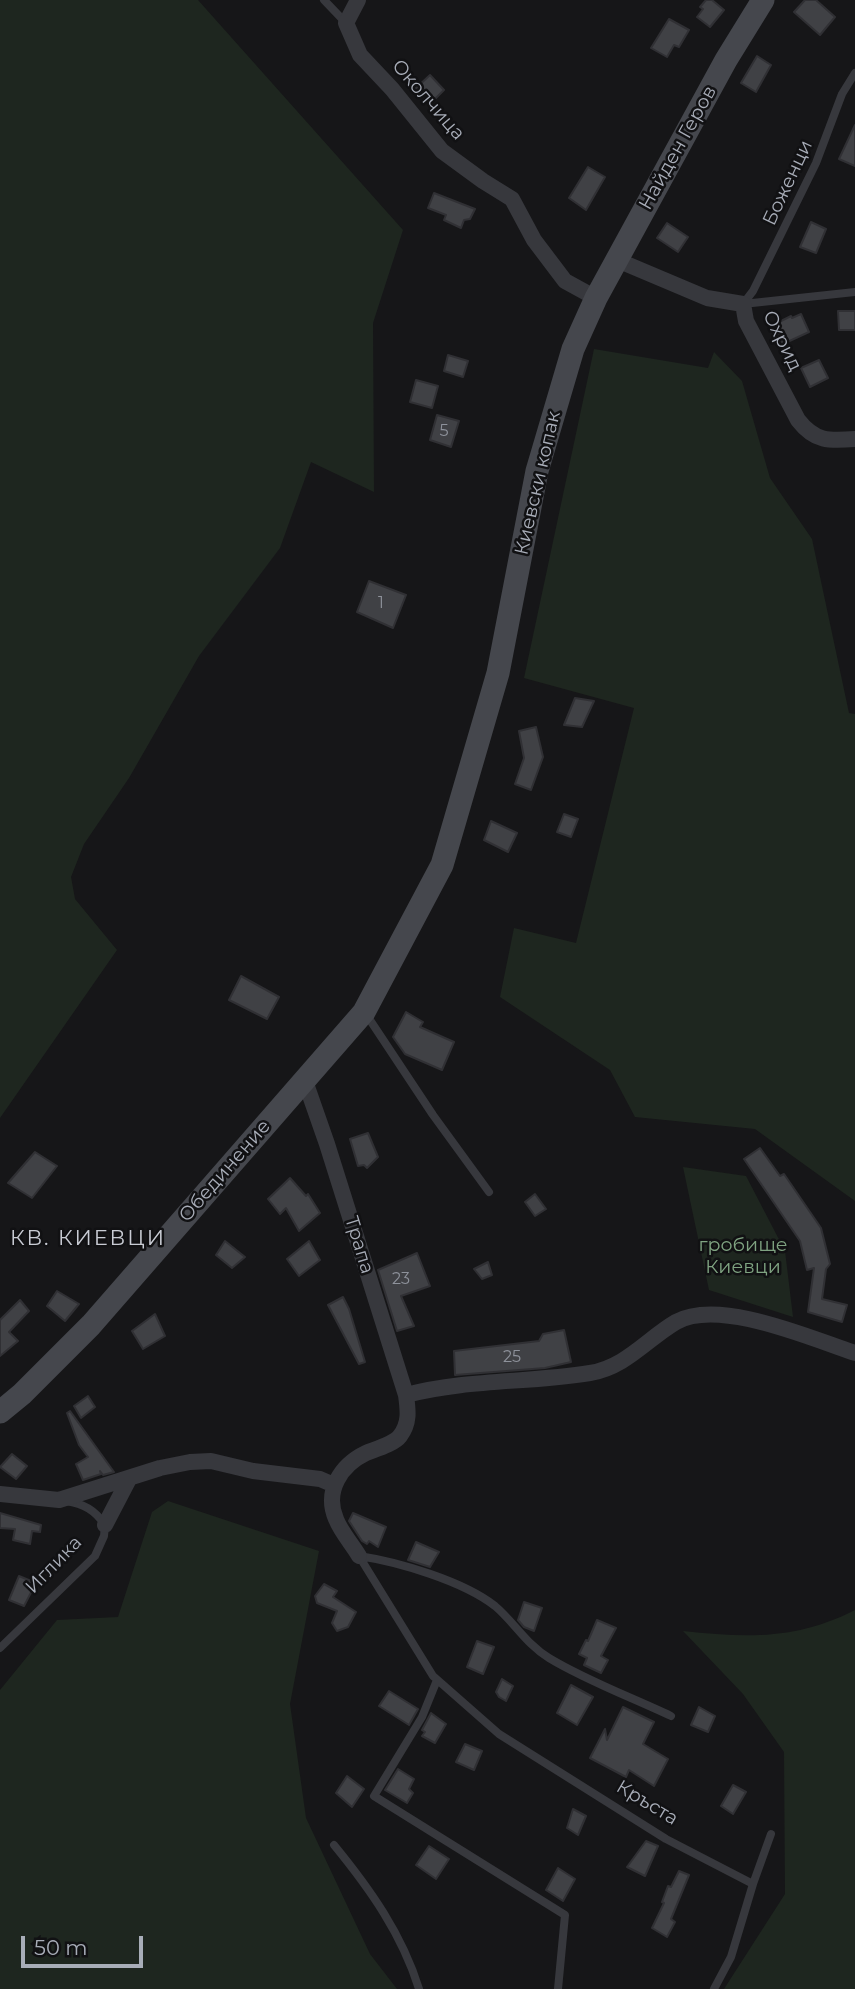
<!DOCTYPE html>
<meta charset="utf-8">
<style>
body{margin:0}
#map{position:relative;width:855px;height:1989px;overflow:hidden;background:#161618;font-family:Montserrat,sans-serif}
canvas{display:block}
.scale{position:absolute;left:21px;top:1936px;width:122px;height:32px;box-sizing:border-box;border:4px solid #a8adb8;border-top:0;padding-left:9px;font-size:21px;line-height:24px;white-space:nowrap;color:#a8adb8;-webkit-text-stroke:5px #111113;paint-order:stroke}
</style>
<div id="map">
<canvas width="855" height="1989"></canvas>
<div class="scale">50 m</div>
</div>
<script>
const ctx = document.querySelector('canvas').getContext('2d');
ctx.lineJoin = 'round';
function paint(path, color) {
  ctx.fillStyle = color;
  ctx.fill(path, 'evenodd');
}
function trace(path, color, width, dash) {
  ctx.strokeStyle = color;
  ctx.lineWidth = width;
  ctx.lineCap = dash ? 'butt' : 'round';
  ctx.setLineDash(dash || []);
  ctx.stroke(path);
}
function write(font, color, halo, rows, align = 'center') {
  ctx.font = font + ' Montserrat,sans-serif';
  ctx.lineWidth = 5;
  ctx.setLineDash([]);
  ctx.textBaseline = 'middle';
  ctx.strokeStyle = halo;
  ctx.fillStyle = color;
  for (const [text, x, y, turn = 0] of rows) {
    ctx.save();
    ctx.translate(x, y);
    ctx.rotate((+turn || 0) * Math.PI / 180);
    ctx.textAlign = isNaN(turn) ? turn : align;
    if (halo) ctx.strokeText(text, 0, 0);
    ctx.fillText(text, 0, 0);
    ctx.restore();
  }
}
const green = new Path2D(`
 M 0,0 L 198,0 L 403,230 L 373,323 L 374,492 L 311,462 L 280,548 L 199,656 L 129,778 L 84,844 L 71,877 L 75,899 L 117,950 L 0,1118 Z
 M 594,349 L 708,368 L 714,352 L 742,381 L 770,478 L 812,539 L 849,713 L 855,714 L 855,1201 L 755,1129 L 635,1117 L 610,1070 L 500,997 L 514,928 L 576,943 L 634,708 L 524,678 Z
 M 683,1167 L 746,1176 L 785,1251 L 793,1317 L 709,1290 Z
 M 168,1501 L 319,1551 L 290,1704 L 306,1818 L 370,1954 L 397,1989 L 0,1989 L 0,1690 L 57,1620 L 118,1617 L 152,1512 Z
 M 855,1610 L 855,1989 L 724,1989 L 785,1894 L 784,1752 L 743,1694 L 683,1631 C 747,1638 796,1640 855,1610 Z`);
const building = new Path2D(`
 M 706,0 L 712,0 L 724,10 L 710,27 L 697,17 L 703,9 L 700,7 Z
 M 805,0 L 816,0 L 835,17 L 820,35 L 794,12 Z
 M 669,19 L 689,30 L 679,47 L 674,45 L 667,57 L 651,48 Z
 M 757,56 L 771,65 L 756,92 L 741,83 Z
 M 430,75 L 444,90 L 430,104 L 416,88 Z
 M 855,125 L 855,166 L 839,159 Z
 M 588,167 L 605,177 L 586,210 L 569,198 Z
 M 434,193 L 475,209 L 470,219 L 464,220 L 461,228 L 444,220 L 446,215 L 428,208 Z
 M 811,222 L 826,229 L 816,253 L 800,247 Z
 M 667,223 L 688,237 L 678,252 L 657,238 Z
 M 838,311 L 855,311 L 855,330 L 839,330 Z
 M 801,314 L 809,332 L 783,344 L 773,325 L 791,316 L 792,318 Z
 M 448,355 L 468,361 L 463,377 L 444,371 Z
 M 819,360 L 828,378 L 810,387 L 801,368 Z
 M 416,380 L 438,386 L 432,408 L 410,402 Z
 M 437,415 L 459,421 L 451,447 L 430,440 Z
 M 369,581 L 406,595 L 393,628 L 357,612 Z
 M 575,698 L 594,701 L 582,727 L 564,725 Z
 M 536,727 L 543,757 L 531,790 L 515,784 L 524,758 L 519,731 Z
 M 564,814 L 578,819 L 571,837 L 557,832 Z
 M 491,821 L 517,833 L 508,852 L 484,840 Z
 M 241,976 L 279,997 L 267,1019 L 229,1000 Z
 M 406,1012 L 423,1022 L 420,1027 L 454,1042 L 442,1070 L 405,1054 L 393,1037 Z
 M 368,1133 L 378,1157 L 367,1168 L 364,1165 L 358,1166 L 350,1139 Z
 M 760,1148 L 780,1176 L 784,1174 L 821,1228 L 830,1264 L 826,1269 L 822,1299 L 847,1305 L 842,1322 L 808,1312 L 814,1268 L 807,1270 L 800,1241 L 744,1159 Z
 M 35,1152 L 57,1166 L 32,1198 L 8,1183 Z
 M 290,1178 L 306,1196 L 308,1194 L 320,1213 L 299,1231 L 286,1208 L 280,1214 L 268,1199 Z
 M 535,1194 L 546,1209 L 535,1216 L 525,1202 Z
 M 225,1241 L 245,1257 L 232,1268 L 216,1255 Z
 M 309,1241 L 320,1260 L 299,1276 L 287,1259 Z
 M 417,1253 L 430,1286 L 401,1296 L 414,1326 L 397,1331 L 378,1270 Z
 M 488,1262 L 492,1275 L 482,1279 L 474,1269 Z
 M 57,1291 L 79,1304 L 65,1321 L 47,1306 Z
 M 343,1297 L 349,1309 L 365,1362 L 359,1364 L 328,1305 Z
 M 20,1300 L 29,1311 L 9,1332 L 18,1341 L 0,1356 L 0,1320 Z
 M 155,1314 L 165,1336 L 143,1349 L 132,1331 Z
 M 564,1330 L 571,1362 L 545,1368 L 455,1375 L 454,1351 L 539,1341 L 543,1334 Z
 M 88,1396 L 95,1407 L 81,1418 L 74,1406 Z
 M 70,1411 L 114,1472 L 103,1475 L 100,1471 L 101,1474 L 83,1480 L 76,1464 L 88,1457 L 79,1445 L 67,1413 Z
 M 12,1454 L 27,1466 L 16,1479 L 0,1467 Z
 M 0,1513 L 41,1525 L 40,1532 L 32,1531 L 30,1544 L 13,1540 L 15,1529 L 0,1528 Z
 M 353,1513 L 386,1527 L 378,1547 L 369,1541 L 367,1544 L 362,1541 L 349,1521 Z
 M 416,1542 L 439,1552 L 430,1567 L 408,1560 Z
 M 19,1576 L 36,1583 L 24,1606 L 9,1600 Z
 M 324,1584 L 337,1591 L 333,1597 L 356,1612 L 348,1627 L 337,1631 L 332,1623 L 337,1611 L 317,1603 L 315,1596 Z
 M 524,1602 L 542,1608 L 534,1631 L 524,1627 L 518,1620 Z
 M 597,1620 L 616,1628 L 601,1656 L 608,1660 L 601,1673 L 584,1665 L 587,1658 L 579,1654 L 586,1640 L 588,1641 Z
 M 477,1641 L 494,1647 L 483,1674 L 467,1667 Z
 M 502,1679 L 513,1686 L 506,1701 L 499,1697 L 496,1692 Z
 M 571,1685 L 593,1697 L 577,1725 L 557,1713 Z
 M 389,1691 L 418,1709 L 409,1725 L 379,1706 Z
 M 623,1707 L 654,1722 L 643,1744 L 668,1759 L 654,1786 L 629,1770 L 626,1777 L 590,1758 L 605,1729 L 607,1740 Z
 M 699,1707 L 715,1716 L 708,1732 L 691,1725 Z
 M 431,1713 L 446,1724 L 435,1743 L 422,1736 L 425,1732 L 422,1730 Z
 M 465,1744 L 482,1751 L 474,1770 L 456,1762 Z
 M 398,1769 L 414,1779 L 409,1789 L 413,1793 L 407,1803 L 385,1790 Z
 M 347,1776 L 364,1789 L 352,1807 L 336,1793 Z
 M 733,1785 L 746,1792 L 733,1814 L 721,1806 Z
 M 573,1809 L 586,1816 L 578,1835 L 567,1828 Z
 M 646,1841 L 658,1846 L 645,1876 L 627,1867 Z
 M 429,1846 L 449,1859 L 436,1879 L 416,1865 Z
 M 558,1868 L 575,1879 L 563,1901 L 546,1890 Z
 M 679,1871 L 689,1875 L 671,1919 L 675,1922 L 667,1937 L 652,1928 L 664,1903 L 662,1902 L 668,1886 L 671,1887 Z`);
const lane = new Path2D(`
 M 324,0 L 346,23
 M 743,304 L 753,291 L 816,163 L 842,94 L 855,73
 M 743,304 L 855,292
 M 366,1014 L 433,1115 L 489,1192
 M 359,1556 L 433,1676 L 499,1734 L 666,1839 L 753,1884 L 731,1957 L 714,1989
 M 359,1556 C 399,1562 463,1581 495,1606 C 514,1622 527,1645 549,1658 C 587,1681 631,1697 671,1716
 M 0,1648 L 95,1556 L 104,1536 L 105,1525 C 95,1510 84,1504 66,1501
 M 437,1680 L 422,1717 L 374,1796 L 565,1915 L 558,1989
 M 334,1845 C 370,1889 402,1934 419,1989
 M 753,1884 L 771,1834`);
const street = new Path2D(`
 M 358,0 L 346,23 L 360,55 L 392,89 L 442,151 L 483,181 L 512,199 L 534,240 L 565,281 L 596,298
 M 617,260 L 707,298 L 743,304 L 746,321 L 798,420 C 815,442 829,441 855,439
 M 305,1081 L 327,1144 L 406,1395 C 408,1410 410,1423 400,1436 C 394,1444 376,1449 366,1453 C 341,1465 324,1491 336,1519 C 341,1532 352,1544 359,1556
 M 406,1395 C 467,1379 529,1383 590,1373 C 626,1367 647,1339 676,1322 C 719,1298 810,1338 855,1353
 M 0,1494 L 59,1500 L 160,1468 L 190,1462 L 211,1461 L 253,1471 L 320,1479 L 334,1485
 M 105,1525 L 129,1479`);
const secondary = new Path2D(`
 M 0,1412 L 22,1394 L 91,1325 L 364,1012 L 442,865 L 498,673 L 537,471 L 573,349 L 596,298 L 726,60 L 763,0`);
const numberNames = [
 ["5",444,431],
 ["1",381,603],
 ["23",401,1279],
 ["25",512,1357]
];
const streetNames = [
 ["Околчица",428,100,49],
 ["Найден Геров",678,148,-61],
 ["Боженци",788,183,-65],
 ["Охрид",782,341,64],
 ["Киевски копак",538,483,-77],
 ["Обединение",225,1171,-49],
 ["Трапа",359,1245,73],
 ["Иглика",54,1565,-46],
 ["Кръста",647,1803,31]
];
const parkNames = [
 ["гробище",743,1245],
 ["Киевци",743,1267]
];
const neighbourhoodNames = [
 ["КВ. КИЕВЦИ",88,1239]
];
paint(green, '#1e261f');
paint(building, '#404145');
trace(building, '#303034', 2);
trace(lane, '#37383d', 8);
trace(street, '#37383d', 16);
trace(secondary, '#45474d', 23);
write('16px', '#8e929b', null, numberNames);
write('19px', '#a8adb8', '#111113', streetNames);
write('19px', '#7fa381', '#111113', parkNames);
ctx.letterSpacing = '2px';
write('21px', '#c9ccd4', '#111113', neighbourhoodNames);
ctx.letterSpacing = '0px';
</script>
